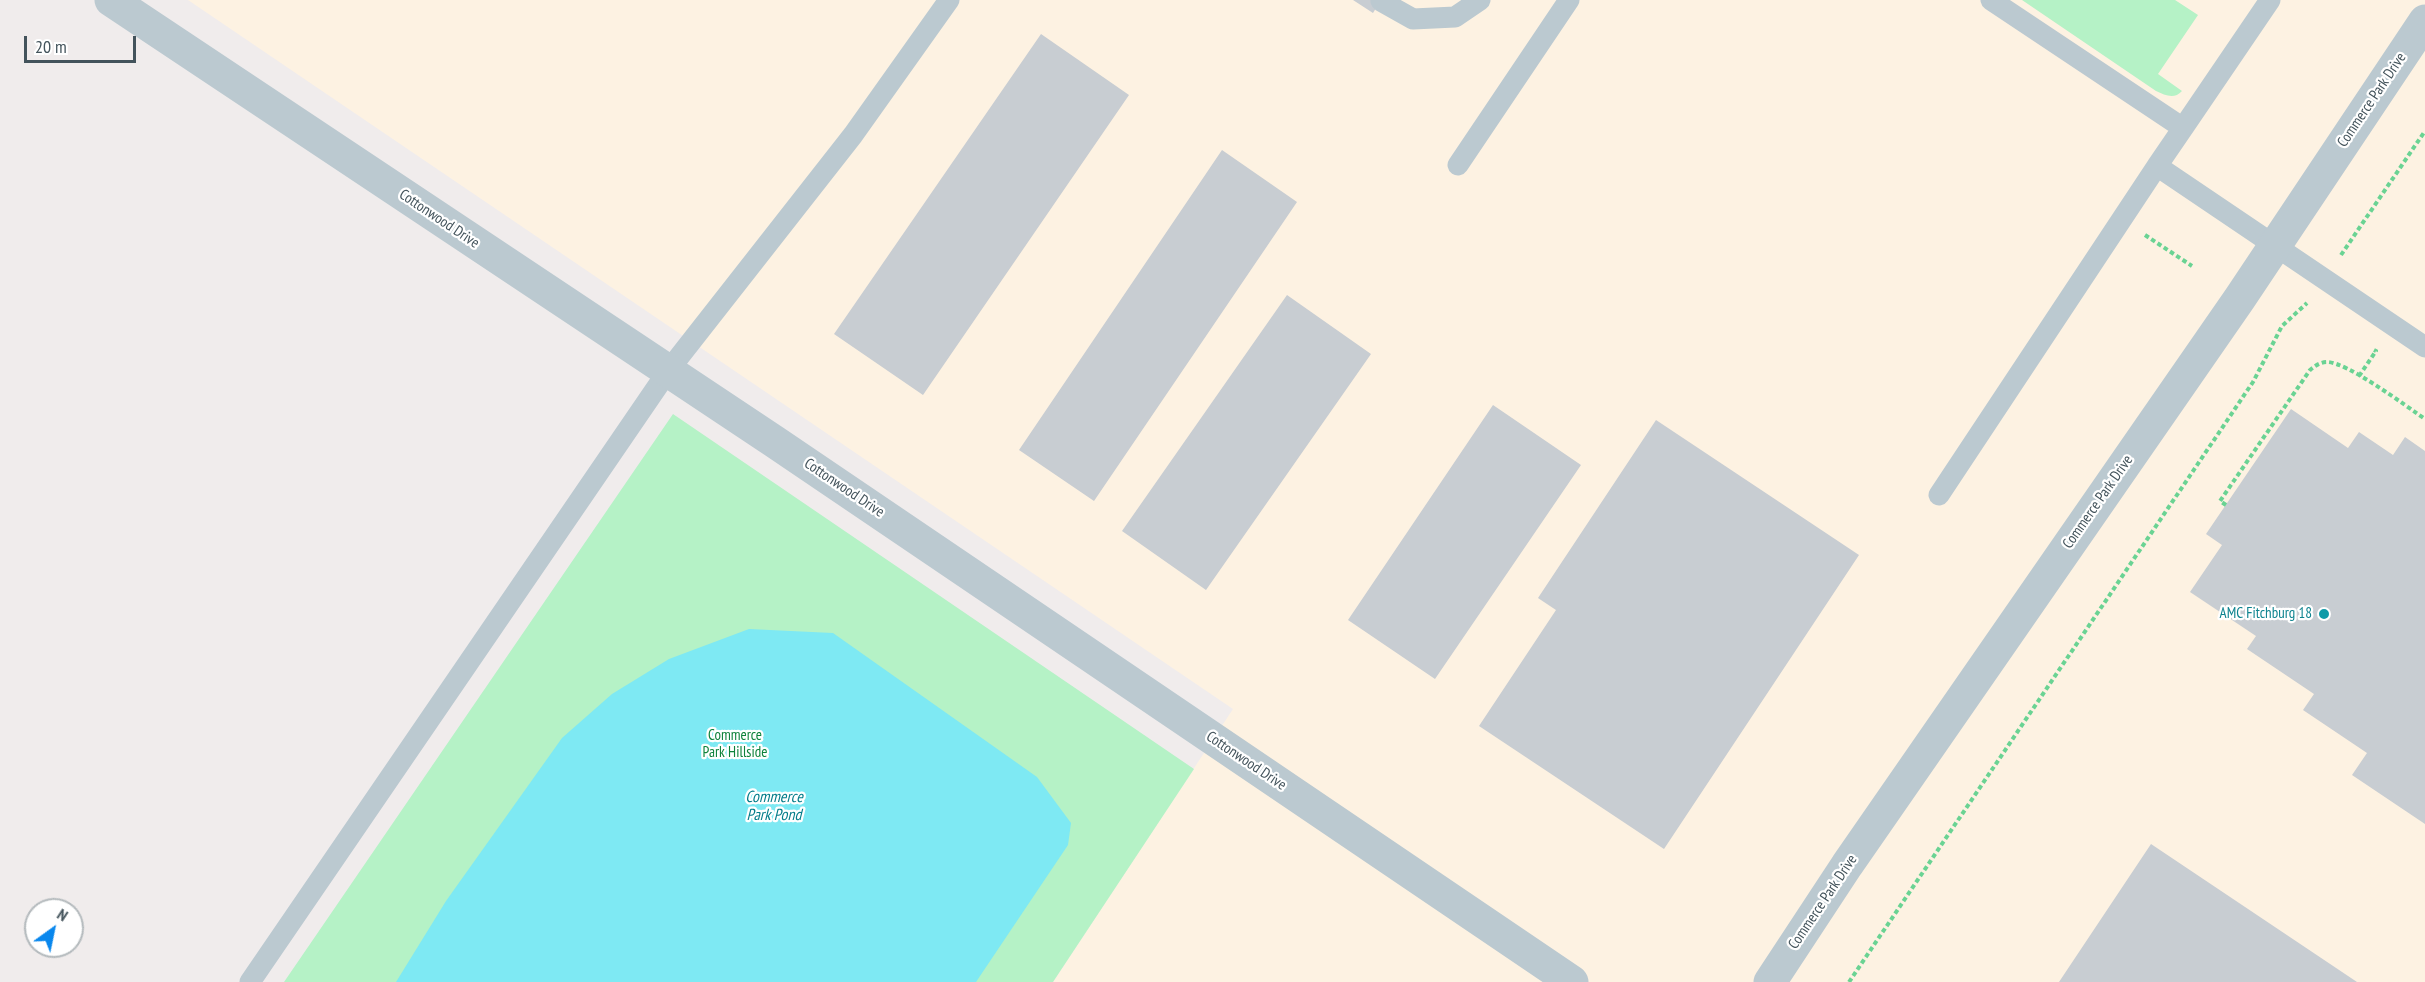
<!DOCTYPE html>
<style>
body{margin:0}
#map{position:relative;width:2425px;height:982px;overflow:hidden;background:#f0ecec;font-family:"PT Sans Narrow",sans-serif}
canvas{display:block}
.north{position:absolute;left:24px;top:898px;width:60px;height:60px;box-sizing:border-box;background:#fff;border:2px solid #b4babd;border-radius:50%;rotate:33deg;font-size:16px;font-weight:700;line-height:24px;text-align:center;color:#43535b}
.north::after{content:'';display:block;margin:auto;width:21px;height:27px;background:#0987ed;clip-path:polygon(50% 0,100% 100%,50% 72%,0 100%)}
.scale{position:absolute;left:24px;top:36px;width:112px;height:27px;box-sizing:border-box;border:3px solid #43535b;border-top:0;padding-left:8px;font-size:18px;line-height:21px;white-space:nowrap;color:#43535b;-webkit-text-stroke:4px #fff;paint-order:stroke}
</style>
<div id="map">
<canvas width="2425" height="982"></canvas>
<div class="north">N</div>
<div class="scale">20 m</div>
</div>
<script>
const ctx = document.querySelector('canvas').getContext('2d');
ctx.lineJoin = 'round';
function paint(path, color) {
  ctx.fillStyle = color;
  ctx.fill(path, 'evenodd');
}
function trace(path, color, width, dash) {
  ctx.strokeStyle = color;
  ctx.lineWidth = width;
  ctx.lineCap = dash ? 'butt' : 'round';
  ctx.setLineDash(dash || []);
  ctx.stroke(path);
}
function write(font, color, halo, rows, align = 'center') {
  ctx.font = font + ' "PT Sans Narrow",sans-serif';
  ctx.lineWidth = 4.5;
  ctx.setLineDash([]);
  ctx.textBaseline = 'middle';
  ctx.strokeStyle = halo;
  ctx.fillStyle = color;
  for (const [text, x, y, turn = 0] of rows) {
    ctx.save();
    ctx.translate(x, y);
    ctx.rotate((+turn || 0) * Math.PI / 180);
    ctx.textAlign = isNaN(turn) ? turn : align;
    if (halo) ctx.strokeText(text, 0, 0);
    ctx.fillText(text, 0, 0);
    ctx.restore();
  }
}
const commercial = new Path2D(`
 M 188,0 L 2425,0 L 2425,982 L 1053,982 L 1233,709 Z`);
const green = new Path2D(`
 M 2022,0 L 2175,0 L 2198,15 L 2158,74 L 2182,91 C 2174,100 2165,95 2156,91 Z
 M 673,414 L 1194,769 L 1053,982 L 284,982 Z`);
const water = new Path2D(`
 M 749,629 L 833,633 L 1037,777 L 1071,823 L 1068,845 L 976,982 L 396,982 L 446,901 L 562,738 L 612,694 L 669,659 Z`);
const building = new Path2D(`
 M 1353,0 L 1381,0 L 1373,13 Z
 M 1041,34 L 1129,95 L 923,395 L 834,334 Z
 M 1222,150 L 1297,202 L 1094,501 L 1019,450 Z
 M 1287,295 L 1371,354 L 1206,590 L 1122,531 Z
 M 1493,405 L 1581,465 L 1435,679 L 1348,620 Z
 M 2291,409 L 2348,448 L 2359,432 L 2393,455 L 2405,437 L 2425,451 L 2425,824 L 2352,775 L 2367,753 L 2303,710 L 2314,694 L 2247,649 L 2256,636 L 2190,592 L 2222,545 L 2206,534 Z
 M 1656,420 L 1859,555 L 1664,849 L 1479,726 L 1556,610 L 1538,598 Z
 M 2151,844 L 2357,982 L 2059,982 Z`);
const path = new Path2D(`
 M 2145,235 L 2192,266
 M 2341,255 L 2425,131
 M 2359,376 L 2376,351 L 2374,350
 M 2226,505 L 2220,501 L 2310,370 C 2315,366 2320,362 2327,362 C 2347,362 2406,406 2425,419
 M 1849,982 L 2253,382 L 2282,326 L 2307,303`);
const lane = new Path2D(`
 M 1991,0 L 2183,128 L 2157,166 L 2425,347
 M 1381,1 L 1413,19 L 1455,17 L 1480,0
 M 2183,128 L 2270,0
 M 1458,165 L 1569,0
 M 1939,495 L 2157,166
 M 250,982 L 668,371 L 853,135 L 949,0`);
const street = new Path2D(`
 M 111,0 L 775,442 L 1572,982
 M 1770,982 L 1847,865 L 2240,298 L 2425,21`);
const markers = [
 [2324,614,6,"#0f9aa8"]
];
const streetNames = [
 ["Commerce Park Drive",2372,100,-56],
 ["Cottonwood Drive",439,219,34],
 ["Cottonwood Drive",844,488,34],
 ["Commerce Park Drive",2098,502,-55],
 ["Cottonwood Drive",1246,761,34],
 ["Commerce Park Drive",1823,902,-56]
];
const cultureNames = [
 ["AMC Fitchburg 18",2312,614]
];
const parkNames = [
 ["Commerce",735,736],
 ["Park Hillside",735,753]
];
const waterNames = [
 ["Commerce",774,797],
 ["Park Pond",774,815]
];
paint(commercial, '#fdf2e2');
paint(green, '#b5f2c6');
paint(water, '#7ee9f3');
paint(building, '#c8cdd2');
trace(path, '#6ad393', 4, [4.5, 3]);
trace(lane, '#bbc9d0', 21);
trace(street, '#bbc9d0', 33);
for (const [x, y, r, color] of markers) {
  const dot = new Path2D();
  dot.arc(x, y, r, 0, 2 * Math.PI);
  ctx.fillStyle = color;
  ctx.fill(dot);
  trace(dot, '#fff', 2);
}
write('15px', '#43535b', '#fff', streetNames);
write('15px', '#0d838f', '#fff', cultureNames, 'right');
write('15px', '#0e823b', '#fff', parkNames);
write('italic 16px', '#047d8a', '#fff', waterNames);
</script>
